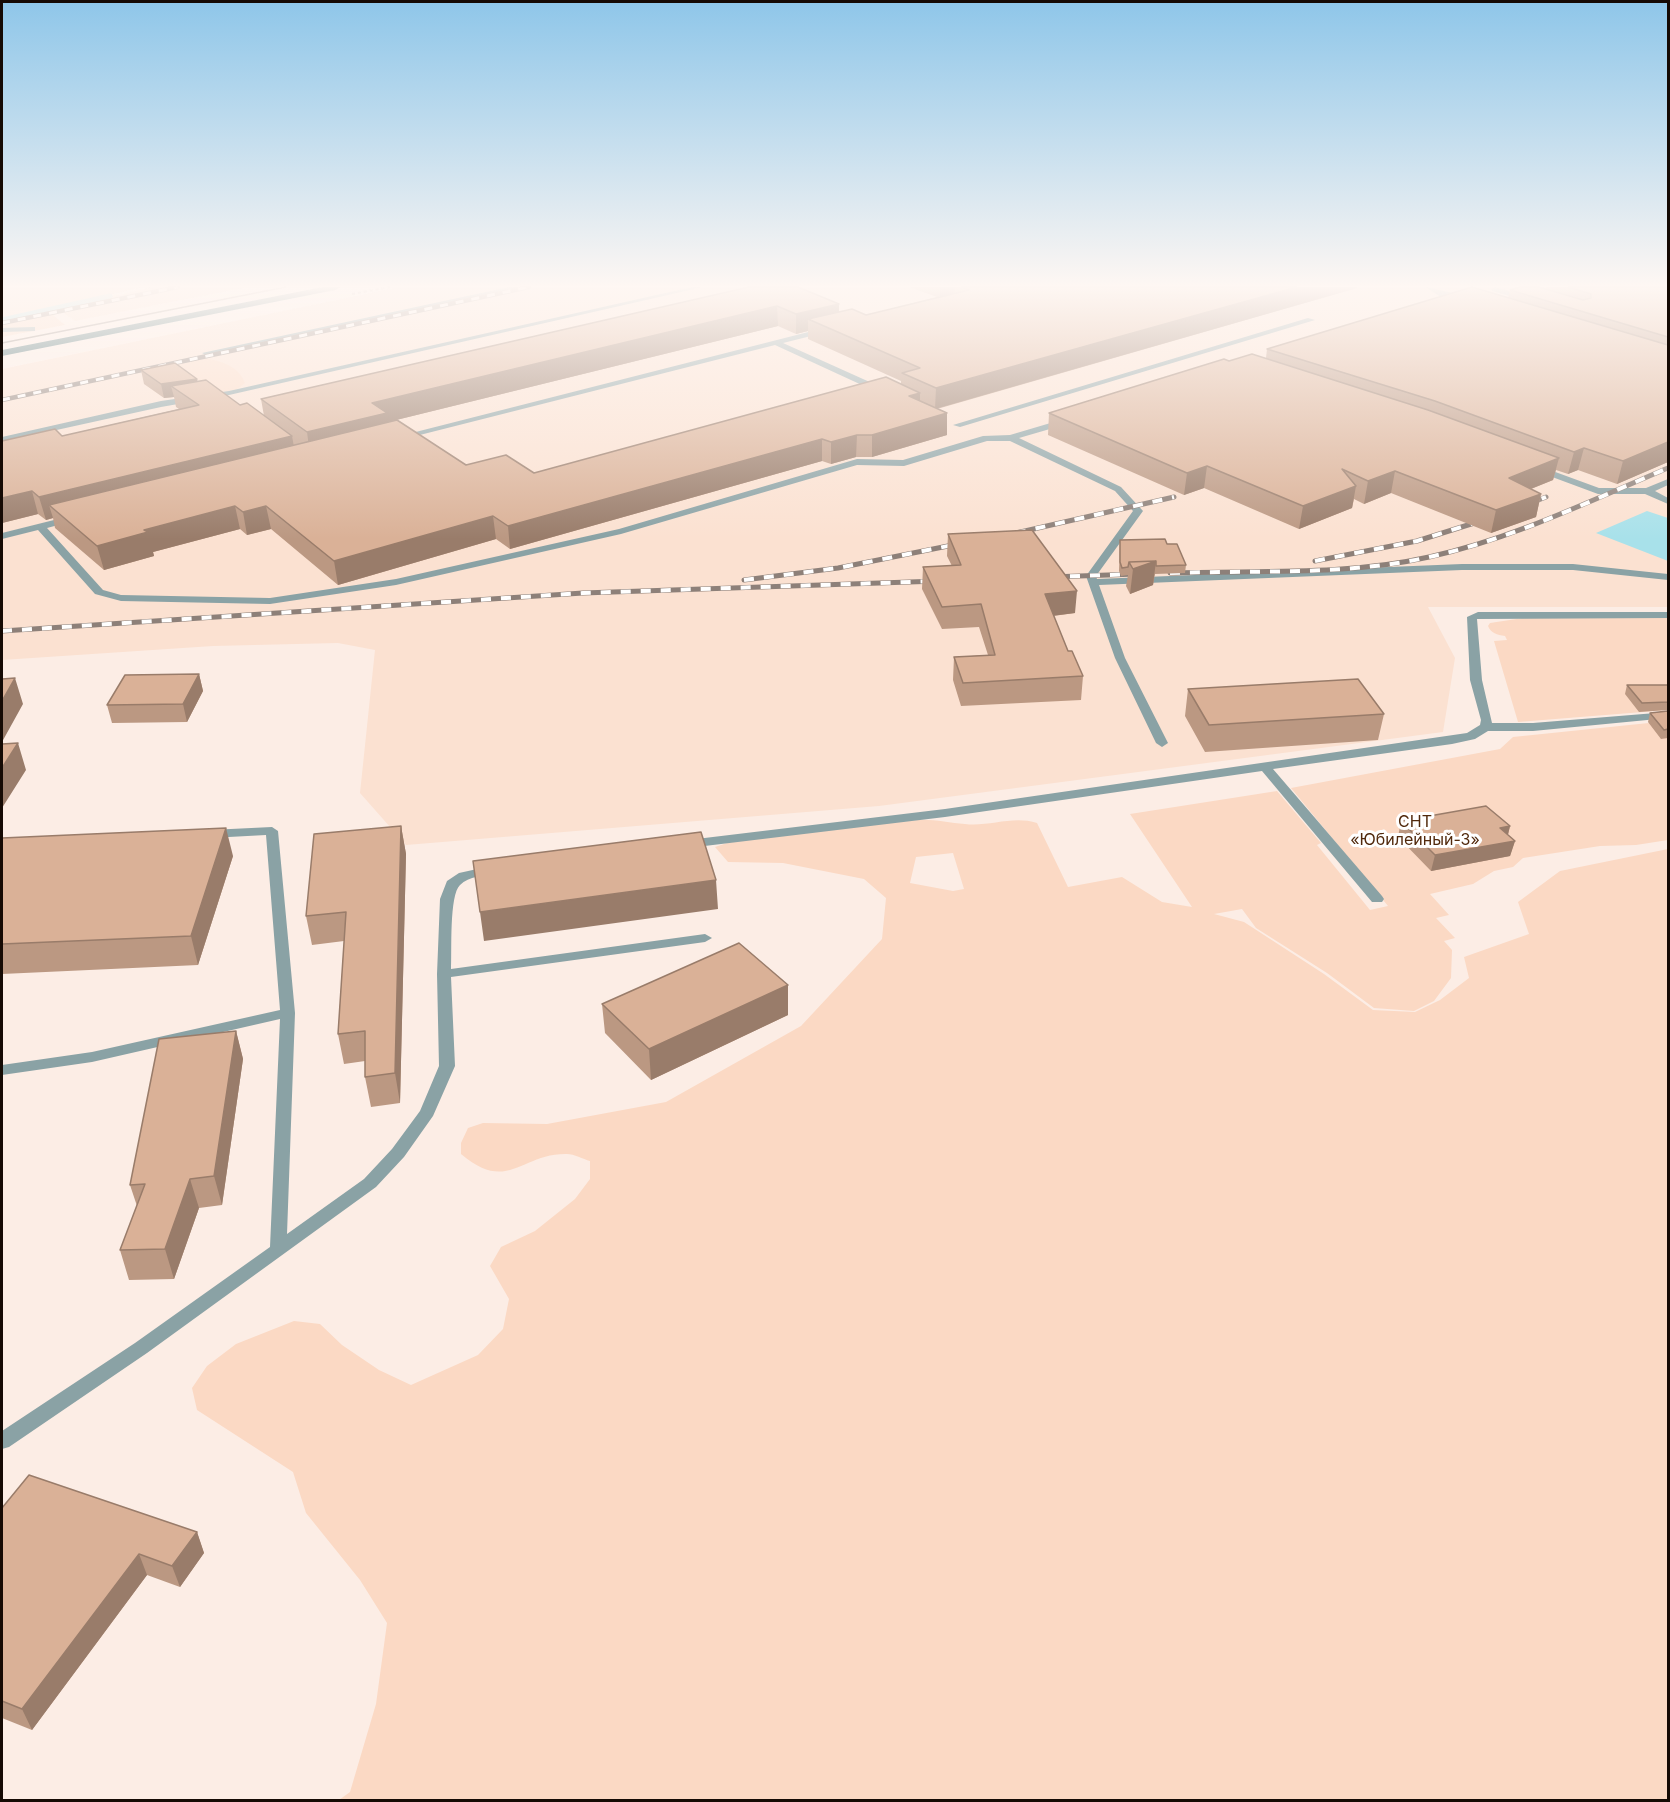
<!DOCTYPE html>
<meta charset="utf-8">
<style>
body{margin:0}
#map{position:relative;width:1670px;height:1802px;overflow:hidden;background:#fcede5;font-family:Inter,sans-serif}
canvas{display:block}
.frame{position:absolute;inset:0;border:3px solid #150a04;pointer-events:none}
</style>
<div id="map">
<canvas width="1670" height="1802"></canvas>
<div class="frame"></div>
</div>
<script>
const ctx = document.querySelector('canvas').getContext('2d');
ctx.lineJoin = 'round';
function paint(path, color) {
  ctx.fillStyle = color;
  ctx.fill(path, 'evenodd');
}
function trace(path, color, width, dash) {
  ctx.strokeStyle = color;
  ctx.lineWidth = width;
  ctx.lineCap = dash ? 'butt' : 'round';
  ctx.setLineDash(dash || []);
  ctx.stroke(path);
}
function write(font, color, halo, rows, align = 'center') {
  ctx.font = font + ' Inter,sans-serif';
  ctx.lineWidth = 6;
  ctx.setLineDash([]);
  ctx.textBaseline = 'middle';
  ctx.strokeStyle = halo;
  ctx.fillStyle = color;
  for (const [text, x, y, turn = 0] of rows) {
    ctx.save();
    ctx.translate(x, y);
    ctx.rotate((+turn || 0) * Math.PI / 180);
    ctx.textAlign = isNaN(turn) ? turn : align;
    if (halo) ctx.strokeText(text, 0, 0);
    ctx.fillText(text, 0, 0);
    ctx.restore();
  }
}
const built = new Path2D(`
 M 2,287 L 143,287 L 50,309 L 55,314 L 2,325 Z
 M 153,287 L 248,287 L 75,321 L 58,309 Z
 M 399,287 L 1668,287 L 1668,607 L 1428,607 L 1455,658 L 1443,732 L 879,806 L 406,845 L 360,793 L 375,650 L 338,643 L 213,646 L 2,660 L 2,369 Z`);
const green = new Path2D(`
 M 46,309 L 65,325 L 2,337 L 2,318 Z
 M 190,358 C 209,357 238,362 245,383 L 236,390 L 210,395 L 163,366 Z
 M 1668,617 L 1668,710 L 1518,722 L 1494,641 L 1507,640 L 1505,636 C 1497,635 1491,633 1488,626 L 1490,623 L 1523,618 Z
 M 1668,721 L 1668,840 L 1636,845 L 1600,846 L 1523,858 L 1513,867 L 1494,871 L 1473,884 L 1430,894 L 1449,915 L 1436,918 L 1455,938 L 1444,941 L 1452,950 L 1451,978 L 1434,1001 L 1414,1011 L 1374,1008 L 1327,973 L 1256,928 L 1242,909 L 1214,914 L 1244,922 L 1324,974 L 1373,1010 L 1415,1012 L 1440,1000 L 1469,978 L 1464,957 L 1529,934 L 1518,902 L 1560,871 L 1668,849 L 1668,1800 L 339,1800 L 350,1792 L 376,1704 L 387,1623 L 360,1580 L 306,1513 L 293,1472 L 197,1410 L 192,1388 L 207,1366 L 236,1344 L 294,1321 L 320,1324 L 342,1345 L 379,1370 L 411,1385 L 478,1355 L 503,1329 L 509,1299 L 490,1266 L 501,1247 L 535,1231 L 575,1199 L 590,1179 L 590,1161 C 583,1159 574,1154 567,1154 C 521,1153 508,1194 461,1154 L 461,1143 L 468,1128 L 483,1123 L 547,1124 L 666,1102 L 801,1026 L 882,939 L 886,898 L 864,879 L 783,863 L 728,862 L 715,847 L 739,839 L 917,820 C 934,819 949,823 965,824 C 989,827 1013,815 1037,823 L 1068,887 L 1122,877 L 1162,902 L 1192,907 L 1130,814 L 1277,791 L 1321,843 L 1317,845 L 1370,910 L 1388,906 L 1291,788 L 1500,749 L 1513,737 ZM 953,853 L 964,889 L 953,891 L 910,883 L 916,857 Z`);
const water = new Path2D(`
 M 1647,511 L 1668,518 L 1668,561 L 1596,533 Z`);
const stream = new Path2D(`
 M 2,320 L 110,296`);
const path = new Path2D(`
 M 352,294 L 390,287`);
const lane = new Path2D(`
 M 509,287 L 521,287 L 206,355 L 202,353 Z
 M 692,287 L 703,287 L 229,395 L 161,407 L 2,442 L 2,437 L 161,401 L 229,391 Z
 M 1425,287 C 1430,287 1462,295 1467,298 L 1463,300 L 1441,297 Z
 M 1495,287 L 1530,297 L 1531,299 L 1527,301 L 1492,291 L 1491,289 Z
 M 1308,318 L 1315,320 L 960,427 L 953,425 Z
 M 32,327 L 35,327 L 35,331 L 2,332 L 2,328 Z
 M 824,328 L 827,328 L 827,332 L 783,343 L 883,388 L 883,392 L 877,392 L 775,345 L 400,440 L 396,437 Z
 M 1064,419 L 1067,420 L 1067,424 L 1019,438 L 1121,487 L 1143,511 L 1096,576 L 1097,579 L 1462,564 L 1573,564 L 1668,574 L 1668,580 L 1573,570 L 1462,570 L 1099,585 L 1125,658 L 1168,743 L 1162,747 L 1156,743 L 1115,658 L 1086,576 L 1133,511 L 1115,491 L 1010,441 L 987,441 L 904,466 L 857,465 L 621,534 L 396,585 L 270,604 L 121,601 L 95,594 L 38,530 L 2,539 L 2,533 L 70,516 L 73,517 L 73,521 L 47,528 L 103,590 L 121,595 L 270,598 L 396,579 L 619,529 L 857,459 L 903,460 L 983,436 L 1010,435 Z
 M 1539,466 L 1599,488 L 1646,488 L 1668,479 L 1668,485 L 1655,491 L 1668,498 L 1668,504 L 1645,494 L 1598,494 L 1536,471 L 1534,469 Z
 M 1478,612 L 1668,612 L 1668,618 L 1477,619 L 1482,680 L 1492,723 L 1533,723 L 1668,712 L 1668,718 L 1533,731 L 1488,731 L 1475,739 L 1452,744 L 1273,769 L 1382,896 L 1384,899 L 1382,902 L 1372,902 L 1262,771 L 945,817 L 688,848 L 682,844 L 688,840 L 945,809 L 1467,733 L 1480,725 L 1481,720 L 1470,680 L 1467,617 Z
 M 272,827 L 278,831 L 295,1013 L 287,1234 L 364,1179 L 392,1149 L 420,1111 L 439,1066 L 437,974 L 440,899 L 447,881 L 459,873 L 491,866 L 498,870 L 496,873 C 484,876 469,876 460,885 C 449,895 452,952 451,969 L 705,934 L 712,938 L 705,942 L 451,977 L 455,1066 L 433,1116 L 404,1157 L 376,1187 L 147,1353 L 9,1447 L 2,1449 L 2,1431 L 135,1343 L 270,1247 L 280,1019 L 92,1062 L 2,1075 L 2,1065 L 92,1052 L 280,1010 L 266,835 L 210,838 L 204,834 L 210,830 Z`);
const primary = new Path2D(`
 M 323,287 L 340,287 L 335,290 L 2,356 L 2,350 Z`);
const tram = new Path2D(`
 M 2,343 L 286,287`);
const railFar1 = new Path2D(`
 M 2,323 L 178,287
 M 2,400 L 529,287`);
const rail = new Path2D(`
 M 1523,506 L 1546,497
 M 1016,533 L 1174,497
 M 1315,561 L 1417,541 L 1487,519
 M 1170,573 C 1256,570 1345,576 1429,557 C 1512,539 1590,501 1668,468
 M 1050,577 L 1137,574
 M 744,580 L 838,568 L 963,543
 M 2,631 L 583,593 L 939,581`);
const wall = new Path2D(`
 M 749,287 L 839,312 L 866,315 L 937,297 L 909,287 L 1357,287 L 1357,288 L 937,409 L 947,435 L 872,457 L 856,457 L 831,464 L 822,461 L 510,549 L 496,539 L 338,585 L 271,529 L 247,535 L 240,529 L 153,552 L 154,556 L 104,570 L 55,528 L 53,518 L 46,520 L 38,514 L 2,523 L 62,436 L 179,409 L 176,407 L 174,397 L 164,398 L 144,384 L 141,370 L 198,381 L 240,405 L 264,416 L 261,399 ZM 778,326 L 796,334 L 808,331 L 808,339 L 901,381 L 901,384 L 534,473 L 466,465 L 388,422 Z
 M 1546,287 L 1668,287 L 1668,462 L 1617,484 L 1578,470 L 1568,474 L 1556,470 L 1553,480 L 1531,489 L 1541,494 L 1536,517 L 1491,533 L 1391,493 L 1364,504 L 1354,499 L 1352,508 L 1299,529 L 1204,488 L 1184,495 L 1048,435 L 1049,413 L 1266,358 L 1267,349 L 1508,298 L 1510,290 L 1546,289 Z
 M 948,534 L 1075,613 L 1053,616 L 1068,651 L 1083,676 L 1081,700 L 961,706 L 953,680 L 954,657 L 988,655 L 979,627 L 942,629 L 922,589 L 923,567 L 952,566 L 947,556 Z
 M 1120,540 L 1167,544 L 1186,565 L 1185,573 L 1155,574 L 1153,585 L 1130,594 L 1126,586 L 1128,575 L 1121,576 L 1119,571 Z
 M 199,674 L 203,691 L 187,722 L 112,723 L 107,705 Z
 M 1627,685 L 1668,685 L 1668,710 L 1639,712 L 1625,694 Z
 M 1188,689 L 1384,714 L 1378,740 L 1205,752 L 1185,716 Z
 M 1668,711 L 1668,738 L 1661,739 L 1648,722 L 1650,713 Z
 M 1401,821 L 1510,826 L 1508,835 L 1515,841 L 1510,856 L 1431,871 L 1398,837 Z
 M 401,826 L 406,854 L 400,1103 L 371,1107 L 365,1077 L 365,1061 L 344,1064 L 338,1034 L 344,941 L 312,945 L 306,916 Z
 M 2,838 L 233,856 L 198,965 L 2,974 Z
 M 602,1004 L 788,1015 L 651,1080 L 605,1033 Z
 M 236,1031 L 243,1059 L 222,1205 L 199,1208 L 174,1279 L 129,1280 L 120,1250 L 137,1206 L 130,1185 Z
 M 2,1508 L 197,1532 L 204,1553 L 180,1587 L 147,1575 L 32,1730 L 2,1718 Z`);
const shadedWall = new Path2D(`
 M 940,287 L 955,287 L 954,295 L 940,298 Z
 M 1297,287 L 1357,287 L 1357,288 L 935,409 L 936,388 Z
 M 839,304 L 839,323 L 808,319 L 808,331 L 796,334 L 796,314 Z
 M 777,306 L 778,326 L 388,422 L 390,435 L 310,455 L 307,432 L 372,403 Z
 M 197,379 L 200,393 L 171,386 L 174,397 L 164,398 L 161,384 Z
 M 920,393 L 920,414 L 909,396 Z
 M 947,413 L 947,435 L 872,457 L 872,435 Z
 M 857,435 L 856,457 L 831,464 L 831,442 Z
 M 292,436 L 296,458 L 49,505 L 53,518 L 46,520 L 39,497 Z
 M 822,439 L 822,461 L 510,549 L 508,526 Z
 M 1668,442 L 1668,462 L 1617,484 L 1623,461 Z
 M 1584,448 L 1578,470 L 1568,474 L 1574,452 Z
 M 1559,458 L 1553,480 L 1503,500 L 1509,478 Z
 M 1207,466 L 1204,488 L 1184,495 L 1187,473 Z
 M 1395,471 L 1391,493 L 1364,504 L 1368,481 Z
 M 1356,486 L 1352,508 L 1299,529 L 1303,506 Z
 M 32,491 L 38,514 L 2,523 L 2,498 Z
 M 1541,494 L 1536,517 L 1491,533 L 1496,510 Z
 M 235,506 L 240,529 L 153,552 L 154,556 L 104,570 L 97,546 L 144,530 Z
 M 266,506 L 271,529 L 247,535 L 243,512 Z
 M 493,516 L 496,539 L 338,585 L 334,561 Z
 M 1156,561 L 1153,585 L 1130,594 L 1133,569 Z
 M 1077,591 L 1075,613 L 1043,617 L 1045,594 Z
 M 199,674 L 203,691 L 187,722 L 183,704 Z
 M 15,678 L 23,704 L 2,742 L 2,701 Z
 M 18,743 L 26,770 L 2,808 L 2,768 Z
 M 401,826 L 406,854 L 400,1103 L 395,1073 Z
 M 1510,826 L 1506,842 L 1500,828 Z
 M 226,828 L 233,856 L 198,965 L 191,936 Z
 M 1515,841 L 1510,856 L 1431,871 L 1435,855 Z
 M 716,880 L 718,909 L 484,941 L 480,912 Z
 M 788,985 L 788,1015 L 651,1080 L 649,1049 Z
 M 236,1031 L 243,1059 L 222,1205 L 214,1176 Z
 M 190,1179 L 199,1208 L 174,1279 L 165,1249 Z
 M 197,1532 L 204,1553 L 180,1587 L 172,1566 Z
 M 139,1554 L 147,1575 L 32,1730 L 22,1709 Z`);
const building = new Path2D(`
 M 749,287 L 798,287 L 839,304 L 796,314 L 777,306 L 372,403 L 387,413 L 307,432 L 261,399 Z
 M 961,287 L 1297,287 L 936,388 L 902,373 L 920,368 L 808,319 L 852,309 L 866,315 L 969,290 Z
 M 1472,287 L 1668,345 L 1668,442 L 1623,461 L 1584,448 L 1574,452 L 1435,401 L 1267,349 Z
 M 1520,287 L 1539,287 L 1583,300 L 1591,298 L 1591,294 L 1568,287 L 1668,287 L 1668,337 L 1510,290 Z
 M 1252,354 L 1428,410 L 1559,458 L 1509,478 L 1541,494 L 1496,510 L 1395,471 L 1368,481 L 1342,469 L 1356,486 L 1303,506 L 1207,466 L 1187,473 L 1049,413 L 1224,359 L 1229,361 Z
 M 175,363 L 197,379 L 161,384 L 141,370 Z
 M 886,377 L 920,393 L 909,396 L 947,413 L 872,435 L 857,435 L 831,442 L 822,439 L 508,526 L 493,516 L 334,561 L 266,506 L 243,512 L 235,506 L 144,530 L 148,532 L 97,546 L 49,505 L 397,420 L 466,465 L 506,455 L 534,473 Z
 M 206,380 L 240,405 L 247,403 L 292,436 L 39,497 L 32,491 L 2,498 L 2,441 L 55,429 L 62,436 L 199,405 L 171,386 Z
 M 1032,530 L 1077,591 L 1045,594 L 1068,651 L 1072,651 L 1083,676 L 963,683 L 954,657 L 995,655 L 981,604 L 942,607 L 923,567 L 961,565 L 948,534 Z
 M 1165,539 L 1167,544 L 1177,544 L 1186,565 L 1156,566 L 1156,561 L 1129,562 L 1128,567 L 1122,568 L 1120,562 L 1120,540 Z
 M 1156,561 L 1133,569 L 1129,562 Z
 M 199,674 L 183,704 L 107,705 L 125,675 Z
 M 15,678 L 2,701 L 2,679 Z
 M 1358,679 L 1384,714 L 1209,725 L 1188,689 Z
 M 1627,685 L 1668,685 L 1668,702 L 1642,703 Z
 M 1668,711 L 1668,729 L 1664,730 L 1650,713 Z
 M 18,743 L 2,768 L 2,744 Z
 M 1486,806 L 1510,826 L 1500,828 L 1515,841 L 1435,855 L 1401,821 Z
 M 401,826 L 395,1073 L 365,1077 L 365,1031 L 338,1034 L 346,912 L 306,916 L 314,834 Z
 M 226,828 L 191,936 L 2,944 L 2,838 Z
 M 701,832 L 716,880 L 480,912 L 473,861 Z
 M 739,943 L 788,985 L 649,1049 L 602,1004 Z
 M 236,1031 L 214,1176 L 190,1179 L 165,1249 L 120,1250 L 145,1184 L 130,1185 L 159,1039 Z
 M 29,1475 L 197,1532 L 172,1566 L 139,1554 L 22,1709 L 2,1701 L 2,1508 Z`);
const parkNames = [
 ["СНТ",1415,822],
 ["«Юбилейный-3»",1415,840]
];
paint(built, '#fbe1d1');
paint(green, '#fbd9c4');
paint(water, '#a8e1ea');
trace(stream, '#a8e1ea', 5);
trace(path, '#9e918a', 2, [3, 3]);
paint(lane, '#8aa2a5');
paint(primary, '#346167');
trace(tram, '#8d8079', 1.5);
trace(railFar1, '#8d8079', 4.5);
trace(rail, '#8d8079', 5);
trace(railFar1, '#fff', 3, [8]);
trace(rail, '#fff', 4, [10]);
paint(wall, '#bb9882');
paint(shadedWall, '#997c6a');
paint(building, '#dab197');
trace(building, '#997c6a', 1.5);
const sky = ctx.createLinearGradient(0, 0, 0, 539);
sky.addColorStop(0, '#8ec6e9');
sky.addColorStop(0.53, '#fef7f3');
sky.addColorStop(1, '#fef7f300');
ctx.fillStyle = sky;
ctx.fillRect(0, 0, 1670, 539);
write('16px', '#51290c', '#fff', parkNames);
</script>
